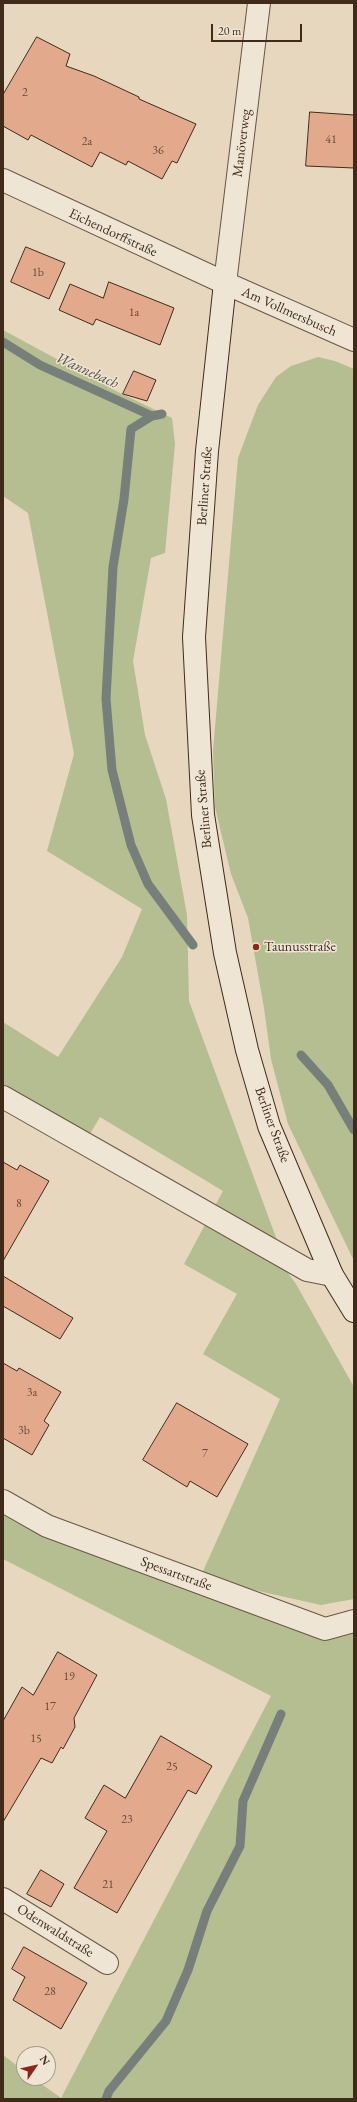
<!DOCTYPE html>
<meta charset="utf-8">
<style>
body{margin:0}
#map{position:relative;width:357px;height:2102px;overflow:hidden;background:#e6d7be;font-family:"EB Garamond",serif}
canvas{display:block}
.frame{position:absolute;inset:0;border:4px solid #402b1a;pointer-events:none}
.north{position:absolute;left:16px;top:2046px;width:40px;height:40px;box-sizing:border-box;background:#efe5d5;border:1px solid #a99b8a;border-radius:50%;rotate:56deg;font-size:11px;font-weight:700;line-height:16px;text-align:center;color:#402b1a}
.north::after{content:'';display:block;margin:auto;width:14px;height:18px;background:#8f2418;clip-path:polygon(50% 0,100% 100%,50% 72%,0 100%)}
.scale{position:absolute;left:211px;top:24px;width:91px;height:18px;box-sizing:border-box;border:2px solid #402b1a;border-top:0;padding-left:5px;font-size:12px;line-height:14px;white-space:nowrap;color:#402b1a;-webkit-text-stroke:3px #efe5d5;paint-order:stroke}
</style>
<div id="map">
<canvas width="357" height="2102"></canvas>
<div class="frame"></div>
<div class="north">N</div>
<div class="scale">20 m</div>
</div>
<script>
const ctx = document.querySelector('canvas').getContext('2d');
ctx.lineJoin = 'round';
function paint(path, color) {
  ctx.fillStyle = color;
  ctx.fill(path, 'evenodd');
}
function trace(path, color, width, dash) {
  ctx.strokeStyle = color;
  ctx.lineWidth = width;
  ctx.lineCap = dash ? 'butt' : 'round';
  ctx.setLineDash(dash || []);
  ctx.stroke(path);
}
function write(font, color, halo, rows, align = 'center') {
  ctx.font = font + ' "EB Garamond",serif';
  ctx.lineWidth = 3;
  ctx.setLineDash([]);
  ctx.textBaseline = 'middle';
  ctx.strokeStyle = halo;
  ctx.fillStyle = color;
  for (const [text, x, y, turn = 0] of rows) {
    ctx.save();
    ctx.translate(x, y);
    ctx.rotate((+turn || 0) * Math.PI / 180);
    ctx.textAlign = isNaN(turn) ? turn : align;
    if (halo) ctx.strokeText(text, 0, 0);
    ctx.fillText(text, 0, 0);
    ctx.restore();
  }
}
const green = new Path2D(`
 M 3,330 L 116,391 L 172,418 L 175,444 L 165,553 L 151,558 L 133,661 L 145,735 L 166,799 L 187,915 L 189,1001 L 278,1243 L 279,1261 L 296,1284 L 354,1387 L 354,1599 L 321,1605 L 200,1578 L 280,1399 L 203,1354 L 237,1294 L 184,1264 L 223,1191 L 100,1117 L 87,1139 L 3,1091 L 3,1022 L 58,1057 L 122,957 L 142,909 L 47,851 L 74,754 L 28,513 L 3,496 Z
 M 318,357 L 335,361 L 354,369 L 354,1261 L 288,1124 L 271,1059 L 264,1008 L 248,918 L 231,874 L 215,807 L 213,751 L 238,458 L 258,405 L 276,377 L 291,366 Z
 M 3,1501 L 354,1631 L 354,2099 L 3,2099 L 3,2055 L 24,2071 L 24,2078 L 33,2078 L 61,2098 L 271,1696 L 3,1559 Z`);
const stream = new Path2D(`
 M 3,342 L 40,365 L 152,416 L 162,414
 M 152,416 L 131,429 L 124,499 L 113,567 L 106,699 L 112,770 L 131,845 L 148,884 L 193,945
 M 301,1055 L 328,1085 L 354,1130
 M 106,2099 L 109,2091 L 166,2021 L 188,1970 L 207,1911 L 240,1846 L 243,1801 L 281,1714`);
const building = new Path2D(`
 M 37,37 L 70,54 L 66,66 L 94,76 L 139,97 L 139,99 L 196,124 L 177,163 L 172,161 L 162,179 L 128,161 L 126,165 L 100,152 L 92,167 L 31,135 L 28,140 L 3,126 L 3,95 Z
 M 310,112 L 354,115 L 354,168 L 306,166 Z
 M 26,247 L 65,263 L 49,299 L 11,282 Z
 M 109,282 L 174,308 L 160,345 L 96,319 L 93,325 L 59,310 L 70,284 L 103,298 Z
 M 134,371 L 156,380 L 147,401 L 123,394 Z
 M 3,1162 L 17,1170 L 20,1165 L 49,1181 L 3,1261 Z
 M 3,1276 L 73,1318 L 60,1339 L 3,1306 Z
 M 3,1363 L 17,1371 L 19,1368 L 61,1392 L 44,1421 L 49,1425 L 32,1455 L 3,1438 Z
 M 177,1403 L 248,1444 L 217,1497 L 190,1481 L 187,1487 L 143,1460 Z
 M 58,1652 L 97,1675 L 74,1718 L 75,1727 L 63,1749 L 61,1747 L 52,1763 L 41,1758 L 3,1822 L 3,1721 L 22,1687 L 33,1695 Z
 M 161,1736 L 212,1766 L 196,1794 L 188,1790 L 117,1913 L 74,1888 L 107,1831 L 85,1818 L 104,1785 L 125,1798 Z
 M 41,1870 L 64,1884 L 51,1907 L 27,1894 Z
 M 24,1947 L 87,1983 L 61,2029 L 13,2000 L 25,1977 L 12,1969 Z`);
const street = new Path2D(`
 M 3,180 L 225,283 L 354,340
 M 225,283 L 259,3
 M 3,1097 L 307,1270 L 332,1275
 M 3,1501 L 47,1526 L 325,1629 L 354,1621
 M 3,1899 L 107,1963`);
const secondary = new Path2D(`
 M 225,283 L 207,451 L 194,637 L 203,815 L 225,953 L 247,1050 L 269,1126 L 332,1275 L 354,1311`);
const markers = [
 [256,947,4,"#8f2418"]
];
const numberNames = [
 ["2",25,93],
 ["41",331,140],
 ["2a",87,142],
 ["36",158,151],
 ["1b",38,273],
 ["1a",134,313],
 ["8",19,1204],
 ["3a",32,1393],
 ["3b",24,1431],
 ["7",205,1454],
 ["19",69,1677],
 ["17",50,1707],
 ["15",36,1739],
 ["25",172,1767],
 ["23",127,1820],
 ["21",108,1885],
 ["28",50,1992]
];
const streetNames = [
 ["Manöverweg",242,143,-83],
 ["Eichendorffstraße",113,233,25],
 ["Am Vollmersbusch",289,312,24],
 ["Berliner Straße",205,486,-86],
 ["Berliner Straße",204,809,-95],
 ["Berliner Straße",272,1125,70],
 ["Spessartstraße",176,1574,20],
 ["Odenwaldstraße",55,1931,32]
];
const poiNames = [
 ["Taunusstraße",264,947]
];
const waterNames = [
 ["Wannebach",87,371,24]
];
paint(green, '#b5be91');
trace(stream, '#777f7b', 9);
paint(building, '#e3a98c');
trace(building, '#402b1a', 1);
trace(street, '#6a5643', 24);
trace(secondary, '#402b1a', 24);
trace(street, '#efe5d5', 22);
trace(secondary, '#efe5d5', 22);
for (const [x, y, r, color] of markers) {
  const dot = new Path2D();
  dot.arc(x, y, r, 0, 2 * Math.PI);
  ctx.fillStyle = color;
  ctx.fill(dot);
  trace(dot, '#efe5d5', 1.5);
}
write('12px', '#694a36', null, numberNames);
write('14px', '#402b1a', '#efe5d5', streetNames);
write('14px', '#402b1a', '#efe5d5', poiNames, 'left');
write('italic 15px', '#574e42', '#efe5d5', waterNames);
</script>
